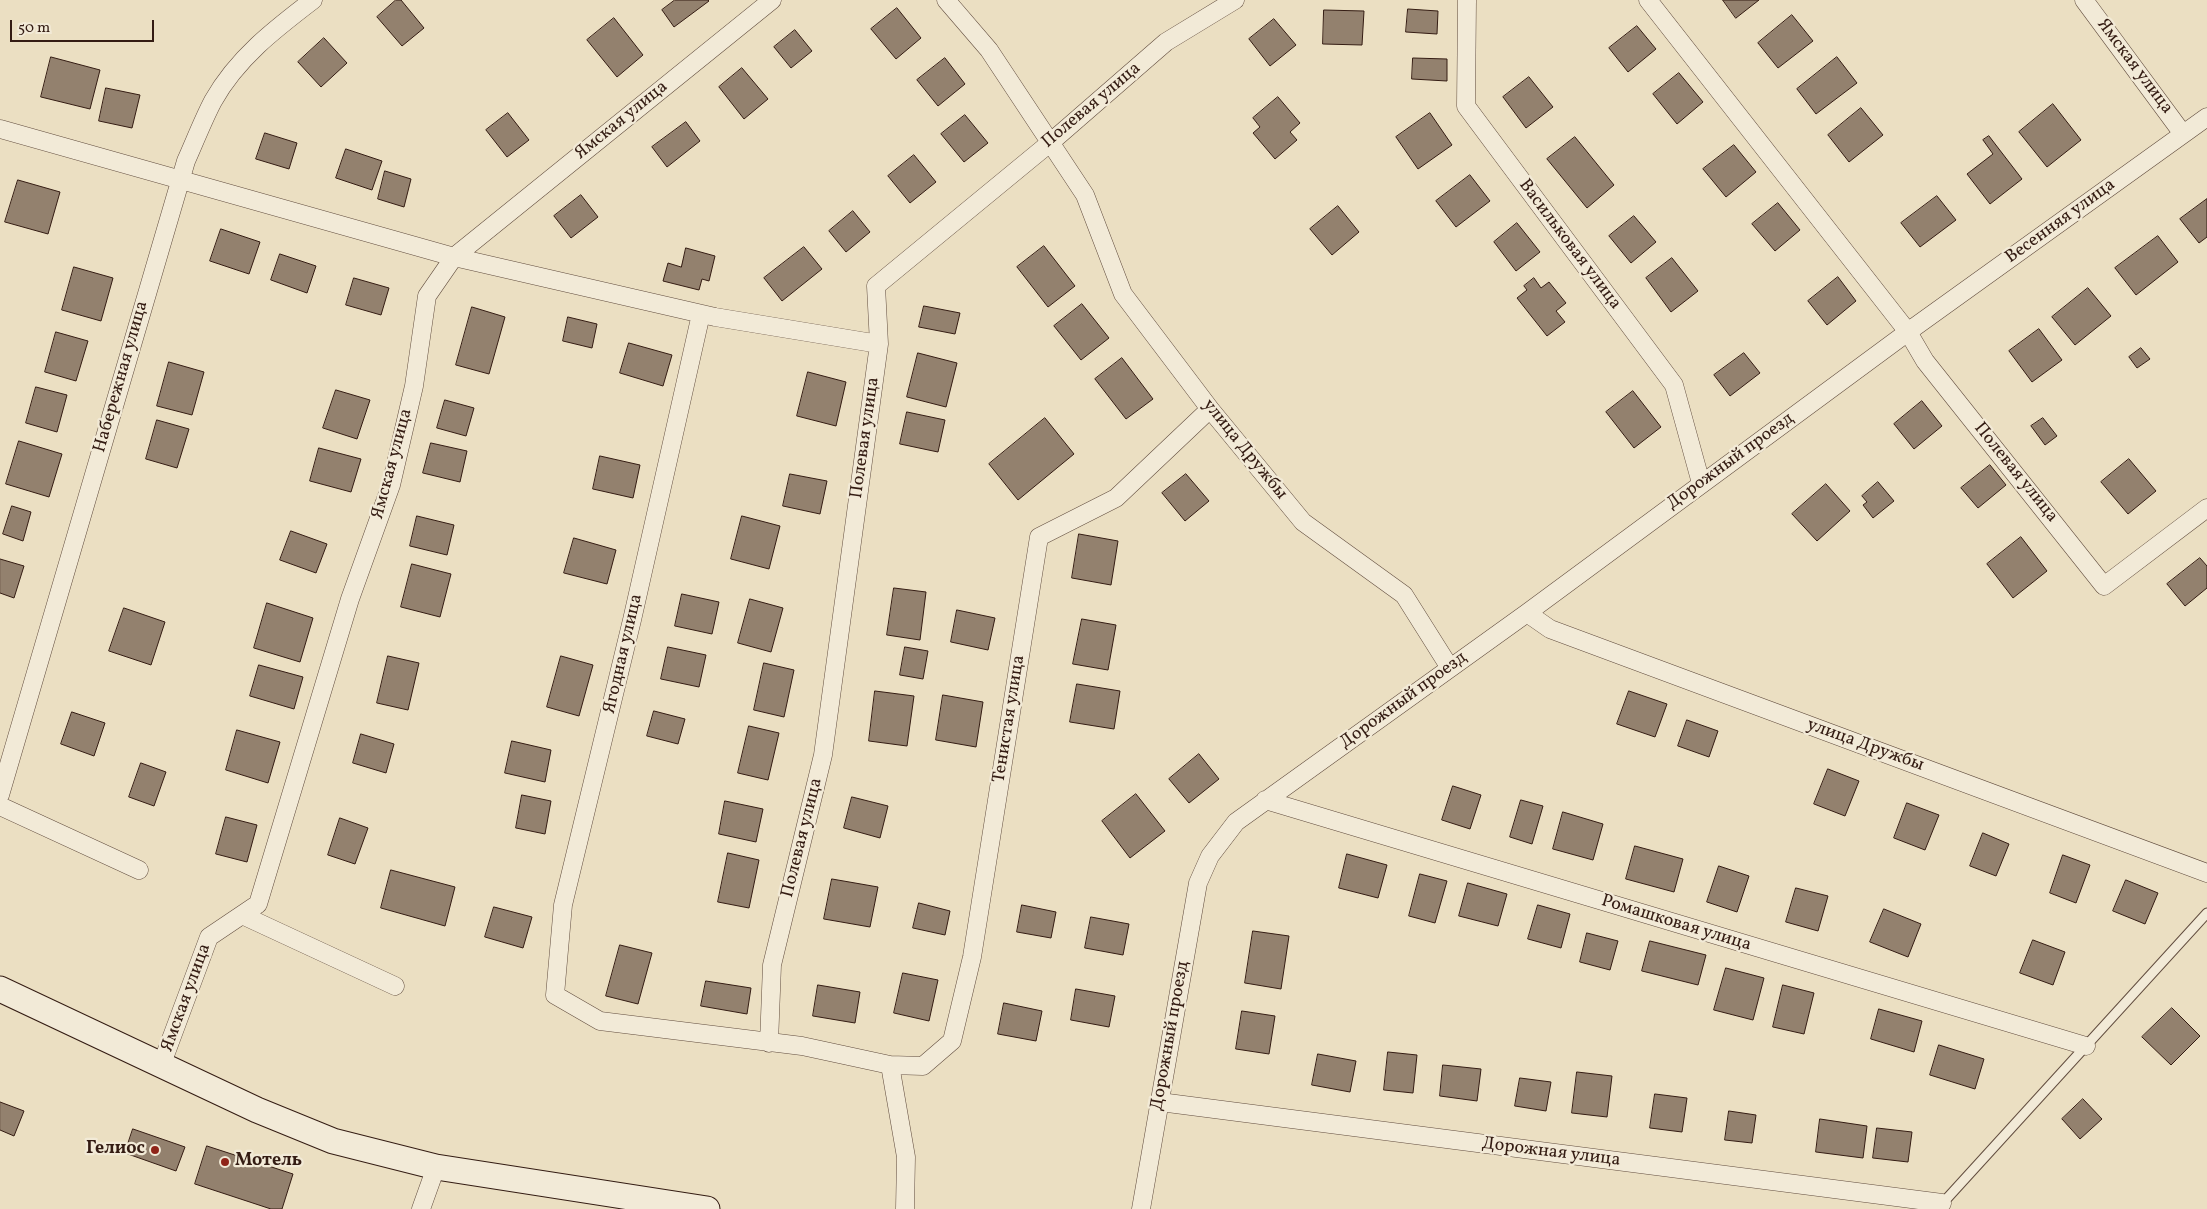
<!DOCTYPE html>
<meta charset="utf-8">
<style>
body{margin:0}
#map{position:relative;width:2207px;height:1209px;overflow:hidden;background:#ebdfc2;font-family:Vollkorn,serif}
canvas{display:block}
.scale{position:absolute;left:10px;top:20px;width:144px;height:22px;box-sizing:border-box;border:2px solid #341c13;border-top:0;padding-left:6px;font-size:15px;line-height:18px;white-space:nowrap;color:#341c13;-webkit-text-stroke:4px #f2ead7;paint-order:stroke}
</style>
<div id="map">
<canvas width="2207" height="1209"></canvas>
<div class="scale">50 m</div>
</div>
<script>
const ctx = document.querySelector('canvas').getContext('2d');
ctx.lineJoin = 'round';
function paint(path, color) {
  ctx.fillStyle = color;
  ctx.fill(path, 'evenodd');
}
function trace(path, color, width, dash) {
  ctx.strokeStyle = color;
  ctx.lineWidth = width;
  ctx.lineCap = dash ? 'butt' : 'round';
  ctx.setLineDash(dash || []);
  ctx.stroke(path);
}
function write(font, color, halo, rows, align = 'center') {
  ctx.font = font + ' Vollkorn,serif';
  ctx.lineWidth = 4.5;
  ctx.setLineDash([]);
  ctx.textBaseline = 'middle';
  ctx.strokeStyle = halo;
  ctx.fillStyle = color;
  for (const [text, x, y, turn = 0] of rows) {
    ctx.save();
    ctx.translate(x, y);
    ctx.rotate((+turn || 0) * Math.PI / 180);
    ctx.textAlign = isNaN(turn) ? turn : align;
    if (halo) ctx.strokeText(text, 0, 0);
    ctx.fillText(text, 0, 0);
    ctx.restore();
  }
}
const building = new Path2D(`
 M 396,0 L 401,0 L 424,28 L 402,46 L 377,17 Z
 M 675,0 L 708,0 L 709,1 L 674,27 L 662,10 Z
 M 1723,0 L 1759,0 L 1736,18 Z
 M 897,8 L 921,38 L 896,59 L 871,29 Z
 M 1408,9 L 1438,11 L 1437,34 L 1406,32 Z
 M 1324,10 L 1364,11 L 1362,45 L 1323,44 Z
 M 1792,15 L 1813,41 L 1778,68 L 1758,43 Z
 M 614,18 L 643,55 L 617,77 L 587,40 Z
 M 1274,19 L 1296,45 L 1270,66 L 1249,39 Z
 M 1637,26 L 1656,49 L 1628,72 L 1609,48 Z
 M 795,30 L 812,51 L 791,68 L 774,47 Z
 M 324,38 L 347,63 L 321,87 L 298,62 Z
 M 51,57 L 100,70 L 90,109 L 41,97 Z
 M 1837,57 L 1857,83 L 1816,114 L 1797,89 Z
 M 945,58 L 965,84 L 938,106 L 917,80 Z
 M 1413,58 L 1447,59 L 1447,81 L 1412,79 Z
 M 742,68 L 768,99 L 744,119 L 719,87 Z
 M 1679,73 L 1703,102 L 1677,124 L 1653,94 Z
 M 1529,77 L 1553,107 L 1526,128 L 1503,97 Z
 M 106,88 L 140,95 L 132,128 L 99,121 Z
 M 1278,97 L 1300,123 L 1290,132 L 1297,140 L 1275,159 L 1253,133 L 1260,127 L 1253,118 Z
 M 2053,104 L 2081,140 L 2047,167 L 2019,132 Z
 M 1861,108 L 1883,135 L 1849,162 L 1828,135 Z
 M 508,113 L 529,140 L 507,157 L 486,130 Z
 M 1430,113 L 1452,145 L 1418,169 L 1396,137 Z
 M 965,115 L 988,143 L 964,162 L 941,134 Z
 M 686,122 L 700,141 L 667,167 L 652,147 Z
 M 265,133 L 297,143 L 289,169 L 256,159 Z
 M 1989,136 L 2022,179 L 1990,204 L 1967,174 L 1993,154 L 1983,140 Z
 M 1575,137 L 1614,185 L 1587,208 L 1547,159 Z
 M 1734,145 L 1756,172 L 1726,197 L 1703,169 Z
 M 346,149 L 382,161 L 372,190 L 336,178 Z
 M 914,155 L 936,182 L 910,203 L 888,176 Z
 M 385,171 L 411,179 L 404,207 L 378,199 Z
 M 1470,175 L 1490,201 L 1456,227 L 1436,201 Z
 M 18,180 L 60,192 L 48,234 L 5,222 Z
 M 581,195 L 598,217 L 571,238 L 554,216 Z
 M 1937,196 L 1956,220 L 1920,247 L 1901,223 Z
 M 2207,199 L 2207,237 L 2199,243 L 2180,219 Z
 M 1778,203 L 1800,230 L 1775,251 L 1752,224 Z
 M 1338,206 L 1359,232 L 1332,255 L 1310,229 Z
 M 853,211 L 870,232 L 846,252 L 829,231 Z
 M 1634,216 L 1656,242 L 1631,263 L 1609,236 Z
 M 1517,223 L 1540,252 L 1516,271 L 1494,242 Z
 M 221,229 L 260,242 L 249,274 L 210,261 Z
 M 2158,236 L 2178,262 L 2136,295 L 2115,268 Z
 M 1044,246 L 1075,286 L 1048,307 L 1017,267 Z
 M 804,247 L 822,269 L 782,301 L 764,278 Z
 M 686,248 L 715,256 L 709,281 L 702,279 L 699,290 L 663,281 L 668,263 L 681,267 Z
 M 280,254 L 316,266 L 307,293 L 271,280 Z
 M 1672,258 L 1698,291 L 1671,312 L 1646,278 Z
 M 74,267 L 113,278 L 101,321 L 62,310 Z
 M 1838,277 L 1856,301 L 1827,325 L 1808,301 Z
 M 354,278 L 389,288 L 381,315 L 346,305 Z
 M 1534,278 L 1541,288 L 1549,282 L 1566,303 L 1556,311 L 1565,322 L 1547,336 L 1517,298 L 1527,290 L 1524,286 Z
 M 2088,288 L 2111,316 L 2075,345 L 2052,317 Z
 M 1082,304 L 1109,338 L 1081,360 L 1054,326 Z
 M 924,306 L 960,313 L 955,334 L 919,327 Z
 M 472,307 L 505,317 L 489,374 L 456,365 Z
 M 568,317 L 597,324 L 592,348 L 563,341 Z
 M 2039,329 L 2062,360 L 2032,382 L 2009,351 Z
 M 56,332 L 88,341 L 76,381 L 45,372 Z
 M 629,343 L 672,355 L 663,386 L 620,373 Z
 M 2141,348 L 2150,359 L 2137,368 L 2129,357 Z
 M 918,353 L 957,363 L 946,407 L 907,397 Z
 M 1744,353 L 1760,373 L 1730,396 L 1714,375 Z
 M 1122,358 L 1153,399 L 1126,419 L 1095,379 Z
 M 169,362 L 204,372 L 192,415 L 157,406 Z
 M 808,372 L 846,382 L 836,426 L 797,416 Z
 M 36,387 L 67,395 L 57,432 L 26,423 Z
 M 336,390 L 370,400 L 357,439 L 323,428 Z
 M 1633,391 L 1661,427 L 1634,448 L 1606,412 Z
 M 445,400 L 474,408 L 466,436 L 437,428 Z
 M 1922,401 L 1942,426 L 1914,449 L 1894,424 Z
 M 907,412 L 945,420 L 938,452 L 900,444 Z
 M 1045,418 L 1074,454 L 1018,500 L 989,464 Z
 M 2043,418 L 2057,436 L 2045,445 L 2031,426 Z
 M 157,420 L 189,429 L 177,468 L 146,459 Z
 M 19,441 L 62,454 L 49,497 L 6,484 Z
 M 431,443 L 467,451 L 460,482 L 423,473 Z
 M 319,448 L 361,459 L 351,492 L 310,481 Z
 M 600,456 L 640,465 L 633,498 L 593,489 Z
 M 2129,459 L 2156,491 L 2128,514 L 2101,482 Z
 M 1990,465 L 2006,485 L 1978,508 L 1961,488 Z
 M 790,474 L 827,481 L 820,514 L 783,506 Z
 M 1186,474 L 1209,501 L 1185,521 L 1162,493 Z
 M 1878,482 L 1894,501 L 1873,518 L 1863,505 L 1867,502 L 1862,496 Z
 M 1826,484 L 1850,511 L 1817,541 L 1792,514 Z
 M 12,506 L 31,512 L 23,541 L 3,534 Z
 M 417,516 L 454,525 L 447,555 L 410,546 Z
 M 742,516 L 780,526 L 769,569 L 731,559 Z
 M 291,531 L 327,544 L 316,573 L 280,560 Z
 M 1079,534 L 1118,541 L 1111,585 L 1072,578 Z
 M 2021,537 L 2047,571 L 2013,598 L 1987,564 Z
 M 574,538 L 616,550 L 607,584 L 564,573 Z
 M 2200,558 L 2207,566 L 2207,588 L 2185,606 L 2167,584 Z
 M 0,559 L 24,566 L 14,598 L 0,593 Z
 M 412,564 L 451,574 L 440,617 L 401,607 Z
 M 894,588 L 926,592 L 920,640 L 887,635 Z
 M 682,594 L 719,602 L 712,634 L 675,626 Z
 M 750,599 L 783,608 L 771,652 L 738,643 Z
 M 267,603 L 313,618 L 300,662 L 254,648 Z
 M 124,608 L 165,622 L 151,665 L 109,651 Z
 M 957,610 L 995,618 L 988,650 L 951,642 Z
 M 1082,619 L 1116,625 L 1108,670 L 1073,664 Z
 M 668,647 L 706,655 L 699,687 L 661,679 Z
 M 905,647 L 928,651 L 923,679 L 900,675 Z
 M 388,656 L 419,663 L 408,710 L 377,703 Z
 M 561,656 L 593,665 L 579,716 L 547,707 Z
 M 764,663 L 794,670 L 784,717 L 754,710 Z
 M 259,665 L 303,677 L 294,709 L 250,696 Z
 M 1077,684 L 1120,691 L 1114,729 L 1070,722 Z
 M 875,691 L 914,696 L 907,746 L 869,741 Z
 M 1629,691 L 1667,704 L 1655,737 L 1617,724 Z
 M 943,695 L 983,702 L 976,747 L 936,740 Z
 M 654,711 L 685,719 L 678,744 L 647,736 Z
 M 72,712 L 105,723 L 94,756 L 61,744 Z
 M 1687,720 L 1718,731 L 1709,757 L 1678,746 Z
 M 749,726 L 779,733 L 768,780 L 738,773 Z
 M 237,730 L 280,742 L 268,783 L 226,770 Z
 M 361,734 L 394,744 L 386,773 L 353,763 Z
 M 512,741 L 551,750 L 545,782 L 505,773 Z
 M 1199,754 L 1219,779 L 1189,803 L 1169,779 Z
 M 141,763 L 166,772 L 154,806 L 129,797 Z
 M 1828,769 L 1859,781 L 1845,816 L 1814,804 Z
 M 1453,786 L 1481,795 L 1470,829 L 1442,820 Z
 M 1136,794 L 1165,831 L 1130,858 L 1102,821 Z
 M 522,795 L 551,801 L 545,834 L 516,828 Z
 M 852,797 L 888,806 L 880,838 L 844,828 Z
 M 1521,800 L 1543,806 L 1532,844 L 1510,837 Z
 M 725,801 L 763,809 L 756,842 L 719,834 Z
 M 1907,803 L 1939,815 L 1925,850 L 1894,838 Z
 M 1563,812 L 1603,824 L 1593,860 L 1553,849 Z
 M 226,817 L 257,825 L 247,862 L 216,854 Z
 M 340,818 L 368,828 L 355,864 L 328,855 Z
 M 1983,833 L 2009,844 L 1996,876 L 1970,866 Z
 M 1635,846 L 1683,859 L 1674,892 L 1626,879 Z
 M 728,853 L 759,860 L 749,908 L 718,902 Z
 M 1347,854 L 1387,865 L 1378,898 L 1339,888 Z
 M 2063,855 L 2090,865 L 2076,903 L 2050,893 Z
 M 1719,866 L 1749,876 L 1737,912 L 1707,902 Z
 M 391,870 L 455,887 L 445,926 L 381,908 Z
 M 1420,874 L 1447,881 L 1435,923 L 1409,916 Z
 M 832,879 L 878,887 L 870,927 L 824,919 Z
 M 2126,880 L 2158,893 L 2145,924 L 2113,911 Z
 M 1468,883 L 1507,894 L 1498,926 L 1459,916 Z
 M 1796,888 L 1828,896 L 1818,931 L 1786,922 Z
 M 919,903 L 950,911 L 945,935 L 913,928 Z
 M 1022,905 L 1056,912 L 1051,938 L 1017,932 Z
 M 1538,905 L 1570,914 L 1561,948 L 1528,939 Z
 M 494,907 L 532,917 L 523,948 L 485,937 Z
 M 1884,909 L 1921,924 L 1908,957 L 1870,942 Z
 M 1091,917 L 1129,924 L 1123,955 L 1085,948 Z
 M 1253,931 L 1289,936 L 1281,989 L 1245,983 Z
 M 1587,933 L 1618,941 L 1610,970 L 1580,962 Z
 M 2033,940 L 2065,952 L 2053,985 L 2020,973 Z
 M 1650,941 L 1706,955 L 1698,985 L 1642,971 Z
 M 620,945 L 652,953 L 638,1004 L 606,996 Z
 M 1726,968 L 1764,978 L 1753,1020 L 1714,1010 Z
 M 903,973 L 938,980 L 929,1021 L 894,1013 Z
 M 706,981 L 751,988 L 747,1014 L 701,1006 Z
 M 818,985 L 860,992 L 855,1023 L 813,1016 Z
 M 1783,985 L 1814,993 L 1804,1034 L 1773,1027 Z
 M 1076,989 L 1115,996 L 1109,1027 L 1071,1020 Z
 M 1004,1003 L 1042,1011 L 1036,1041 L 998,1034 Z
 M 2172,1008 L 2200,1036 L 2171,1065 L 2142,1037 Z
 M 1879,1009 L 1922,1021 L 1914,1052 L 1871,1039 Z
 M 1242,1011 L 1275,1016 L 1269,1054 L 1236,1049 Z
 M 1939,1045 L 1984,1059 L 1975,1089 L 1930,1075 Z
 M 1388,1052 L 1417,1055 L 1413,1093 L 1384,1090 Z
 M 1318,1054 L 1356,1061 L 1350,1092 L 1312,1085 Z
 M 1443,1065 L 1481,1069 L 1477,1101 L 1440,1096 Z
 M 1577,1072 L 1612,1076 L 1607,1117 L 1572,1113 Z
 M 1520,1078 L 1551,1082 L 1546,1111 L 1515,1106 Z
 M 1655,1094 L 1687,1098 L 1682,1132 L 1650,1128 Z
 M 2083,1099 L 2102,1119 L 2080,1139 L 2062,1119 Z
 M 0,1102 L 24,1111 L 14,1136 L 0,1130 Z
 M 1729,1111 L 1756,1115 L 1752,1143 L 1725,1140 Z
 M 1820,1119 L 1867,1126 L 1863,1158 L 1816,1152 Z
 M 1877,1128 L 1912,1132 L 1908,1162 L 1873,1158 Z
 M 133,1129 L 185,1147 L 176,1171 L 125,1153 Z
 M 207,1146 L 293,1174 L 282,1209 L 271,1209 L 195,1184 Z`);
const service = new Path2D(`
 M 1941,1205 L 2207,913`);
const minor = new Path2D(`
 M 946,0 L 989,50 L 1085,195 L 1123,294 L 1210,409 L 1303,522 L 1404,595 L 1450,668
 M 1467,0 L 1466,106 L 1674,385 L 1701,483
 M 1648,0 L 1908,332 L 1925,361 L 2104,586 L 2207,508
 M 2084,0 L 2183,134
 M 0,129 L 454,257 L 715,317 L 879,344
 M 701,314 L 632,620 L 563,905 L 555,995 L 600,1021 L 802,1046 L 890,1065 L 906,1157 L 905,1209
 M 1527,613 L 1550,629 L 2207,873
 M 0,795 L 186,161 C 195,141 203,120 213,101 C 237,58 275,29 313,0
 M 1265,800 L 2086,1046
 M 0,806 L 139,870
 M 242,915 L 395,986
 M 769,1043 L 772,965 L 823,755 L 879,344 L 876,286 L 1051,142 L 1166,42 L 1235,0
 M 890,1065 L 923,1066 L 952,1041 L 972,957 L 1039,537 L 1116,498 L 1210,409
 M 161,1066 L 209,937 L 258,904 L 350,599 L 391,485 L 414,386 L 427,296 L 454,257 L 772,0
 M 1160,1102 L 1942,1203
 M 421,1209 L 436,1167
 M 1141,1209 L 1198,883 L 1210,856 L 1236,822 L 1527,613 L 1916,326 L 2207,117`);
const secondary = new Path2D(`
 M 0,989 L 257,1110 L 333,1141 L 436,1167 L 707,1209`);
const markers = [
 [155,1150,5,"#8f2418"],
 [225,1162,5,"#8f2418"]
];
const streetNames = [
 ["Ямская улица",2134,67,53],
 ["Полевая улица",1092,106,-40],
 ["Ямская улица",622,121,-39],
 ["Весенняя улица",2061,222,-36],
 ["Васильковая улица",1569,245,53],
 ["Набережная улица",122,377,-74],
 ["Полевая улица",866,438,-82],
 ["улица Дружбы",1244,450,51],
 ["Дорожный проезд",1731,462,-36],
 ["Ямская улица",393,464,-75],
 ["Полевая улица",2015,473,51],
 ["Ягодная улица",624,654,-77],
 ["Дорожный проезд",1404,701,-36],
 ["Тенистая улица",1010,719,-81],
 ["улица Дружбы",1865,746,20],
 ["Полевая улица",803,838,-76],
 ["Ромашковая улица",1676,924,17],
 ["Ямская улица",187,998,-70],
 ["Дорожный проезд",1171,1036,-80],
 ["Дорожная улица",1551,1153,7]
];
const poiNames = [
 ["Гелиос",145,1150],
 ["Мотель",235,1162,"left"]
];
paint(building, '#93816e');
trace(building, '#341c13', 1);
trace(service, '#624d3f', 11);
trace(minor, '#624d3f', 19);
trace(secondary, '#341c13', 27);
trace(service, '#f2ead7', 9);
trace(minor, '#f2ead7', 18);
trace(secondary, '#f2ead7', 25);
for (const [x, y, r, color] of markers) {
  const dot = new Path2D();
  dot.arc(x, y, r, 0, 2 * Math.PI);
  ctx.fillStyle = color;
  ctx.fill(dot);
  trace(dot, '#f2ead7', 2);
}
write('18px', '#341c13', '#f2ead7', streetNames);
write('bold 18px', '#341c13', '#f2ead7', poiNames, 'right');
</script>
